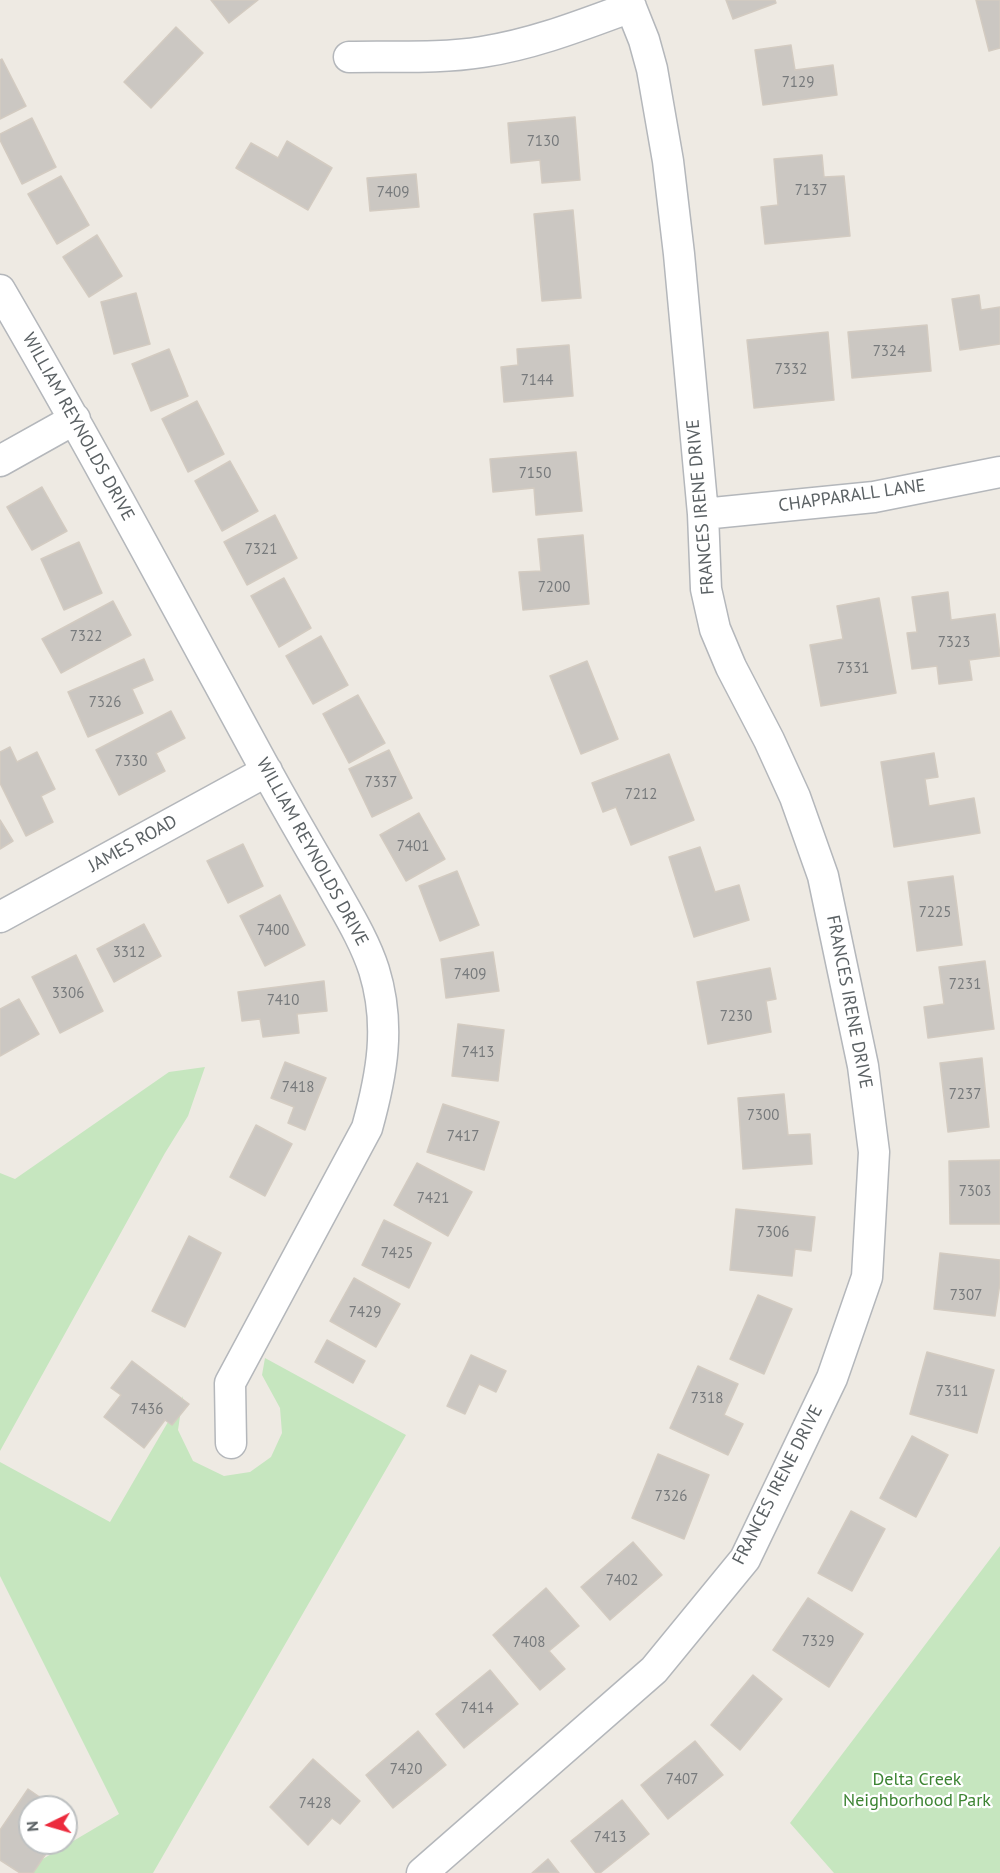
<!DOCTYPE html>
<style>
body{margin:0}
#map{position:relative;width:1000px;height:1873px;overflow:hidden;background:#eeeae3;font-family:"PT Sans",sans-serif}
canvas{display:block}
.north{position:absolute;left:18px;top:1795px;width:60px;height:60px;box-sizing:border-box;background:#fff;border:2px solid #bdc0c1;border-radius:50%;rotate:265deg;font-size:16px;font-weight:700;line-height:24px;text-align:center;color:#5b6164}
.north::after{content:'';display:block;margin:auto;width:21px;height:27px;background:#ec2b3d;clip-path:polygon(50% 0,100% 100%,50% 72%,0 100%)}
</style>
<div id="map">
<canvas width="1000" height="1873"></canvas>
<div class="north">N</div>
</div>
<script>
const ctx = document.querySelector('canvas').getContext('2d');
ctx.lineJoin = 'round';
function paint(path, color) {
  ctx.fillStyle = color;
  ctx.fill(path, 'evenodd');
}
function trace(path, color, width, dash) {
  ctx.strokeStyle = color;
  ctx.lineWidth = width;
  ctx.lineCap = dash ? 'butt' : 'round';
  ctx.setLineDash(dash || []);
  ctx.stroke(path);
}
function write(font, color, halo, rows, align = 'center') {
  ctx.font = font + ' "PT Sans",sans-serif';
  ctx.lineWidth = 4.5;
  ctx.setLineDash([]);
  ctx.textBaseline = 'middle';
  ctx.strokeStyle = halo;
  ctx.fillStyle = color;
  for (const [text, x, y, turn = 0] of rows) {
    ctx.save();
    ctx.translate(x, y);
    ctx.rotate((+turn || 0) * Math.PI / 180);
    ctx.textAlign = isNaN(turn) ? turn : align;
    if (halo) ctx.strokeText(text, 0, 0);
    ctx.fillText(text, 0, 0);
    ctx.restore();
  }
}
const green = new Path2D(`
 M 205,1067 L 188,1116 L 165,1153 L 0,1451 L 0,1173 L 15,1179 L 169,1072 Z
 M 265,1358 L 406,1435 L 153,1873 L 19,1873 L 119,1814 L 0,1576 L 0,1462 L 110,1522 L 183,1396 L 178,1430 L 193,1461 L 224,1476 L 250,1472 L 271,1457 L 282,1433 L 280,1408 L 262,1375 Z
 M 1000,1546 L 1000,1873 L 834,1873 L 790,1823 Z`);
const building = new Path2D(`
 M 211,0 L 258,0 L 229,23 Z
 M 726,0 L 775,0 L 776,3 L 733,19 Z
 M 976,0 L 1000,0 L 1000,48 L 989,51 Z
 M 176,27 L 203,53 L 151,108 L 124,82 Z
 M 791,45 L 795,70 L 833,65 L 837,95 L 763,105 L 755,50 Z
 M 2,59 L 26,106 L 0,119 L 0,60 Z
 M 575,117 L 580,180 L 542,183 L 540,160 L 511,163 L 508,123 Z
 M 32,118 L 56,167 L 22,184 L 0,140 L 0,134 Z
 M 287,141 L 332,168 L 308,210 L 236,168 L 251,143 L 278,158 Z
 M 822,155 L 824,177 L 844,176 L 850,236 L 765,244 L 761,207 L 778,205 L 774,159 Z
 M 416,174 L 419,207 L 370,211 L 367,178 Z
 M 61,176 L 89,225 L 57,244 L 28,194 Z
 M 573,210 L 581,298 L 542,301 L 534,214 Z
 M 97,235 L 122,276 L 89,297 L 63,257 Z
 M 136,293 L 150,344 L 114,354 L 101,302 Z
 M 979,295 L 981,310 L 1000,307 L 1000,344 L 960,350 L 952,299 Z
 M 927,325 L 931,371 L 852,378 L 848,332 Z
 M 828,332 L 834,400 L 754,408 L 747,340 Z
 M 569,345 L 573,396 L 504,402 L 501,367 L 518,365 L 517,349 Z
 M 169,349 L 188,396 L 151,411 L 132,364 Z
 M 197,401 L 224,454 L 188,472 L 162,419 Z
 M 576,452 L 582,511 L 536,515 L 534,488 L 493,492 L 490,459 Z
 M 230,461 L 258,511 L 222,531 L 195,481 Z
 M 42,487 L 67,531 L 32,550 L 7,507 Z
 M 275,515 L 297,558 L 247,585 L 224,542 Z
 M 583,535 L 589,604 L 523,610 L 519,572 L 541,571 L 538,539 Z
 M 79,542 L 102,593 L 64,610 L 41,559 Z
 M 284,578 L 311,628 L 279,647 L 251,596 Z
 M 948,592 L 951,620 L 995,614 L 1000,656 L 969,660 L 972,680 L 939,684 L 937,666 L 912,669 L 907,633 L 917,632 L 912,597 Z
 M 879,598 L 896,693 L 821,706 L 810,645 L 843,639 L 837,606 Z
 M 113,601 L 131,635 L 61,673 L 42,639 Z
 M 321,636 L 348,685 L 313,704 L 286,656 Z
 M 144,659 L 153,680 L 132,689 L 143,713 L 88,737 L 68,692 Z
 M 587,661 L 618,739 L 581,754 L 550,676 Z
 M 358,695 L 385,743 L 349,763 L 323,714 Z
 M 171,711 L 185,738 L 156,753 L 165,771 L 119,795 L 96,750 Z
 M 10,747 L 17,762 L 37,752 L 55,789 L 41,796 L 53,822 L 26,836 L 0,783 L 0,752 Z
 M 389,750 L 412,798 L 372,817 L 349,769 Z
 M 934,753 L 938,777 L 925,779 L 929,806 L 974,798 L 980,833 L 894,847 L 881,762 Z
 M 669,754 L 694,820 L 631,845 L 616,807 L 603,812 L 592,783 Z
 M 419,813 L 445,859 L 406,881 L 380,835 Z
 M 0,820 L 13,841 L 0,849 Z
 M 243,844 L 263,886 L 228,903 L 207,861 Z
 M 700,847 L 715,892 L 739,885 L 749,920 L 694,937 L 669,857 Z
 M 457,871 L 479,925 L 440,941 L 419,886 Z
 M 953,876 L 962,945 L 917,951 L 908,882 Z
 M 280,895 L 305,945 L 265,966 L 240,916 Z
 M 144,924 L 161,956 L 114,982 L 97,949 Z
 M 493,952 L 499,991 L 446,998 L 441,959 Z
 M 76,955 L 103,1011 L 60,1033 L 32,977 Z
 M 985,961 L 994,1029 L 928,1038 L 924,1007 L 944,1004 L 939,967 Z
 M 770,968 L 776,999 L 766,1001 L 771,1032 L 708,1044 L 697,982 Z
 M 324,981 L 327,1011 L 297,1014 L 299,1033 L 263,1037 L 260,1019 L 242,1021 L 238,992 Z
 M 19,999 L 39,1034 L 0,1056 L 0,1009 Z
 M 458,1024 L 504,1030 L 498,1081 L 452,1076 Z
 M 982,1058 L 989,1127 L 948,1132 L 940,1063 Z
 M 285,1062 L 326,1078 L 305,1130 L 288,1123 L 294,1107 L 271,1098 Z
 M 784,1094 L 788,1135 L 810,1134 L 812,1164 L 743,1169 L 738,1098 Z
 M 443,1104 L 499,1122 L 484,1170 L 427,1152 Z
 M 256,1125 L 292,1144 L 265,1196 L 230,1177 Z
 M 1000,1160 L 1000,1224 L 950,1224 L 949,1161 Z
 M 417,1163 L 472,1192 L 448,1236 L 394,1205 Z
 M 736,1209 L 815,1217 L 811,1251 L 795,1249 L 792,1276 L 730,1270 Z
 M 384,1220 L 431,1243 L 409,1288 L 362,1265 Z
 M 189,1236 L 221,1253 L 185,1327 L 152,1311 Z
 M 940,1253 L 1000,1260 L 1000,1283 L 995,1316 L 934,1309 Z
 M 354,1278 L 400,1304 L 376,1347 L 330,1321 Z
 M 758,1295 L 792,1309 L 764,1374 L 730,1359 Z
 M 327,1340 L 365,1361 L 353,1383 L 315,1362 Z
 M 927,1352 L 994,1370 L 977,1433 L 910,1414 Z
 M 471,1355 L 506,1371 L 496,1392 L 479,1384 L 465,1414 L 447,1406 Z
 M 132,1361 L 189,1404 L 172,1425 L 165,1420 L 144,1448 L 104,1417 L 121,1395 L 111,1388 Z
 M 698,1366 L 738,1384 L 724,1415 L 743,1424 L 728,1455 L 670,1428 Z
 M 912,1436 L 948,1455 L 916,1517 L 880,1498 Z
 M 658,1454 L 709,1475 L 684,1539 L 632,1518 Z
 M 851,1511 L 885,1529 L 852,1591 L 818,1573 Z
 M 633,1542 L 662,1575 L 610,1620 L 581,1587 Z
 M 546,1588 L 579,1626 L 549,1651 L 565,1669 L 540,1690 L 493,1635 Z
 M 808,1598 L 863,1634 L 829,1687 L 773,1650 Z
 M 490,1670 L 518,1704 L 464,1748 L 436,1714 Z
 M 753,1675 L 782,1699 L 740,1750 L 711,1725 Z
 M 418,1731 L 446,1765 L 393,1808 L 366,1775 Z
 M 695,1741 L 723,1775 L 668,1819 L 641,1785 Z
 M 313,1759 L 360,1801 L 340,1824 L 332,1818 L 308,1845 L 270,1807 Z
 M 28,1789 L 54,1807 L 30,1807 L 30,1843 L 53,1843 L 33,1873 L 20,1873 L 0,1860 L 0,1830 Z
 M 622,1800 L 649,1834 L 600,1873 L 596,1873 L 571,1841 Z
 M 548,1859 L 559,1873 L 532,1873 Z`);
const minor = new Path2D(`
 M 349,57 C 393,56 439,59 482,52 C 534,44 582,25 631,7
 M 0,290 C 91,446 176,605 262,763 C 284,803 307,843 330,882 C 346,911 364,939 374,970 C 391,1025 382,1074 367,1128 L 230,1383 L 231,1443
 M 0,461 L 75,419
 M 703,514 L 874,497 L 1000,472
 M 0,917 L 267,771
 M 422,1873 L 654,1670 L 745,1559 L 832,1378 L 867,1277 L 874,1152 L 863,1066 L 823,876 L 795,797 L 769,740 L 731,667 L 715,629 L 706,589 L 703,514 L 679,254 L 668,161 L 652,69 L 644,40 L 628,0`);
const numberNames = [
 ["7129",798,83],
 ["7130",543,142],
 ["7137",811,191],
 ["7409",393,193],
 ["7324",889,352],
 ["7332",791,370],
 ["7144",537,381],
 ["7150",535,474],
 ["7321",261,550],
 ["7200",554,588],
 ["7322",86,637],
 ["7323",954,643],
 ["7331",853,669],
 ["7326",105,703],
 ["7330",131,762],
 ["7337",381,783],
 ["7212",641,795],
 ["7401",413,847],
 ["7225",935,913],
 ["7400",273,931],
 ["3312",129,953],
 ["7409",470,975],
 ["7231",965,985],
 ["3306",68,994],
 ["7410",283,1001],
 ["7230",736,1017],
 ["7413",478,1053],
 ["7418",298,1088],
 ["7237",965,1095],
 ["7300",763,1116],
 ["7417",463,1137],
 ["7303",975,1192],
 ["7421",433,1199],
 ["7306",773,1233],
 ["7425",397,1254],
 ["7307",966,1296],
 ["7429",365,1313],
 ["7311",952,1392],
 ["7318",707,1399],
 ["7436",147,1410],
 ["7326",671,1497],
 ["7402",622,1581],
 ["7329",818,1642],
 ["7408",529,1643],
 ["7414",477,1709],
 ["7420",406,1770],
 ["7407",682,1780],
 ["7428",315,1804],
 ["7413",610,1838]
];
const streetNames = [
 ["WILLIAM REYNOLDS DRIVE",78,427,61],
 ["CHAPPARALL LANE",852,496,-8],
 ["FRANCES IRENE DRIVE",701,507,-95],
 ["JAMES ROAD",133,844,-29],
 ["WILLIAM REYNOLDS DRIVE",312,852,61],
 ["FRANCES IRENE DRIVE",849,1002,79],
 ["FRANCES IRENE DRIVE",778,1485,-63]
];
const parkNames = [
 ["Delta Creek",917,1780],
 ["Neighborhood Park",917,1801]
];
paint(green, '#c6e6bf');
paint(building, '#cbc7c2');
trace(building, '#d3cbc1', 1.5);
trace(minor, '#b4b7bb', 33);
trace(minor, '#fff', 30);
write('15px', '#777a7c', null, numberNames);
write('18px', '#5b6164', '#fff', streetNames);
write('18px', '#3d8433', '#fff', parkNames);
</script>
